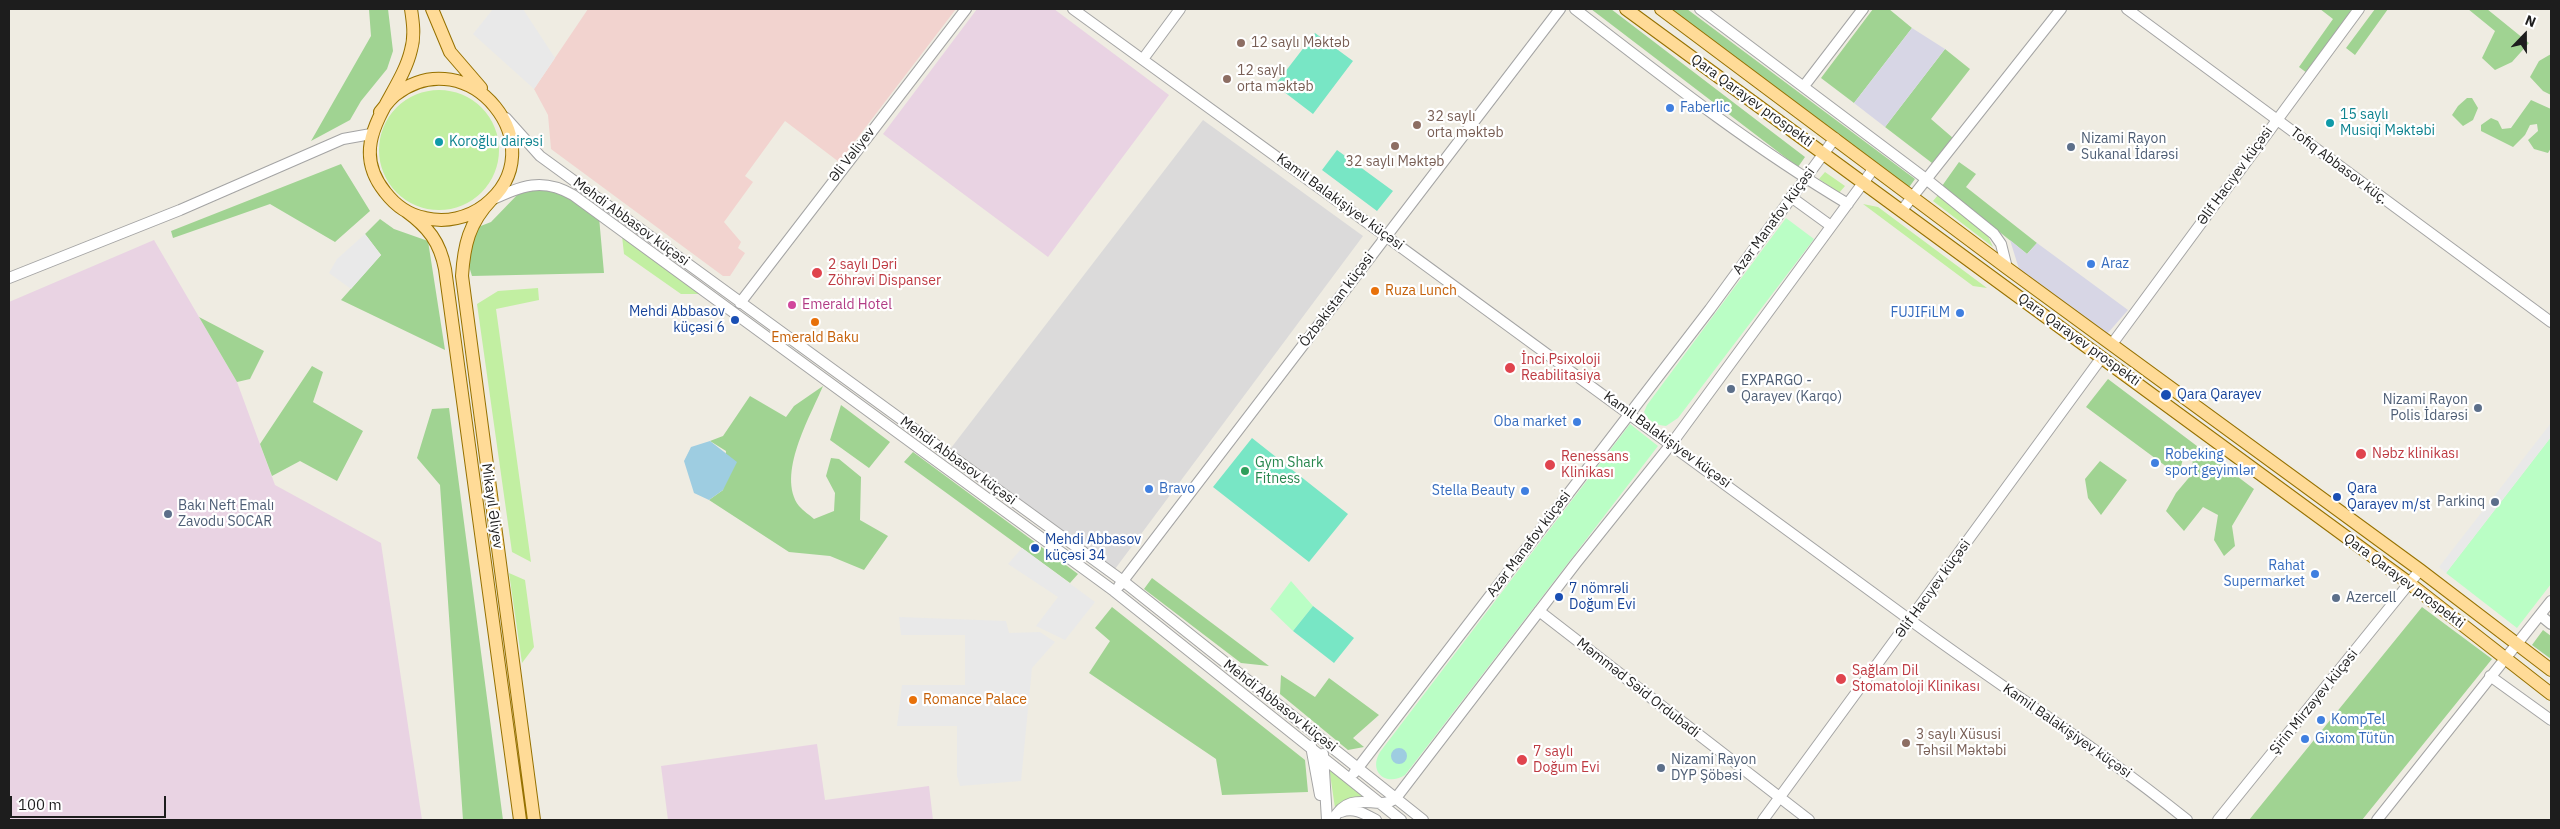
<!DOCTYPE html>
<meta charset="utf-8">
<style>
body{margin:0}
#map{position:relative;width:2560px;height:829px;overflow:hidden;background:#efece2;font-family:"IBM Plex Sans",sans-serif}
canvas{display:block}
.frame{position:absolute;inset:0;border:10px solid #1d1d1d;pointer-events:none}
.north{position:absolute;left:2500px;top:10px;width:50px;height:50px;-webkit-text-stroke:4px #fff;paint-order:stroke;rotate:22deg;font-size:14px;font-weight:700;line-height:20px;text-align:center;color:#1d1d1d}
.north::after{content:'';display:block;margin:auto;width:18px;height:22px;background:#1d1d1d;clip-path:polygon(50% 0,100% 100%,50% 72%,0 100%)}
.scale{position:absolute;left:10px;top:796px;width:156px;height:22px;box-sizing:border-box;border:2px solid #1d1d1d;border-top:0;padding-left:6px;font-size:15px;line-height:18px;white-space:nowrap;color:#1d1d1d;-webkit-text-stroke:4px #fff;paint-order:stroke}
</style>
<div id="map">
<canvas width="2560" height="829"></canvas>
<div class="frame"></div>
<div class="north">N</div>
<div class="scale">100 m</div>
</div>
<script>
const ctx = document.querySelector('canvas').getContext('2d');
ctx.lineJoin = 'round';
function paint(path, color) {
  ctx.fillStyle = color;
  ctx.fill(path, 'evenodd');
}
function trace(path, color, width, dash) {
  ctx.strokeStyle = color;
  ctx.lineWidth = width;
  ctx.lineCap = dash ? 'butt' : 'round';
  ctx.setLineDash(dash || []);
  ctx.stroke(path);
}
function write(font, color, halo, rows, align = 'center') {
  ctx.font = font + ' "IBM Plex Sans",sans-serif';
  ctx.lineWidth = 4.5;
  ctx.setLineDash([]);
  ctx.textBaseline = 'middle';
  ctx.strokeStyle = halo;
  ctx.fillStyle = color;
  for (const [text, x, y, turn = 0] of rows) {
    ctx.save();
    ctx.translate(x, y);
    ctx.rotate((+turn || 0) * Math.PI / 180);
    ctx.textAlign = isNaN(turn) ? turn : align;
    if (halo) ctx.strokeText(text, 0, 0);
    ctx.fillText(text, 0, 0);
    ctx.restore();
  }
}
const residential = new Path2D(`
 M 1203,120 L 1363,236 L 1115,569 L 951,448 Z`);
const commercial = new Path2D(`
 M 588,9 L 956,9 L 839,162 L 785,121 L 745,176 L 753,182 L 724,222 L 741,242 L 738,248 L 745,253 L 730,276 L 723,276 L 551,149 L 548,115 L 534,89 Z`);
const industrial = new Path2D(`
 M 977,9 L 1054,9 L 1169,95 L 1048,257 L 883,134 Z
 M 154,240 L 237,382 L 275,485 L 381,543 L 422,820 L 9,820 L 9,302 Z
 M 817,744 L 825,800 L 929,786 L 933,820 L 668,820 L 661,766 Z`);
const grass = new Path2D(`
 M379 150a60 60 0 1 1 120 0a60 60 0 1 1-120 0Z
 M 1825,172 L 1845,186 L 1839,193 L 1819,179 Z
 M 1938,195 L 1988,236 L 1993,247 L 1933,201 Z
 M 1863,204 L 1878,207 L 1987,288 L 1973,286 Z
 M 622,236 L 700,294 L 681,294 L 624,254 Z
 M 538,288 L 539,300 L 496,309 L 531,562 L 512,552 L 477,304 L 498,291 Z
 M 509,573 L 525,580 L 534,647 L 522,663 Z
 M 1329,767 L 1364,796 L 1343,801 L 1335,808 Z`);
const forest = new Path2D(`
 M 369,9 L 388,9 L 393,51 L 387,69 L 361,101 L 350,120 L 311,141 L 371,36 Z
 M 1591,9 L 1611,9 L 1805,157 L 1798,167 Z
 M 1665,9 L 1687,9 L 1915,179 L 1907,190 Z
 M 1873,9 L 1889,9 L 1912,28 L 1854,103 L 1821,78 Z
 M 2320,9 L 2353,9 L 2307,73 L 2299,67 L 2333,19 Z
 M 2375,9 L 2388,9 L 2355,55 L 2346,48 Z
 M 2468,9 L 2487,9 L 2529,43 L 2512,62 L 2495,70 L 2482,58 L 2495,31 Z
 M 1945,49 L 1970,69 L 1931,119 L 1953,138 L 1932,163 L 1885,127 Z
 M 2551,54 L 2551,95 L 2543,91 L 2530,77 L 2539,61 Z
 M 2467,98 L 2472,98 L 2478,108 L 2473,120 L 2463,126 L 2452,115 L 2458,106 Z
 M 2531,100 L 2551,109 L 2551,148 L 2548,153 L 2534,149 L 2528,140 L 2538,131 L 2537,124 L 2530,125 L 2525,135 L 2513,147 L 2481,131 L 2481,125 L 2491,118 L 2498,121 L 2502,129 L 2511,128 Z
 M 1959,162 L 1976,174 L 1966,187 L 2037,243 L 2027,254 L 1942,186 Z
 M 341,164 L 370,211 L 335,242 L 270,204 L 173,238 L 171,231 Z
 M 534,188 L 557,190 L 599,217 L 604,273 L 472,276 L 468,263 L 473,229 L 491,222 L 520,192 Z
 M 380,219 L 394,229 L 428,241 L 445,350 L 341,300 L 381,255 L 365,234 Z
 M 199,317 L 264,351 L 250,379 L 237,382 Z
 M 312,366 L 323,372 L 313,402 L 363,431 L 337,481 L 300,461 L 272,476 L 260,444 Z
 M 2108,379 L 2254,489 L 2232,526 L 2235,546 L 2224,556 L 2214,540 L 2218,515 L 2203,507 L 2184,531 L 2166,511 L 2176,493 L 2192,474 L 2193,454 L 2185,452 L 2181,466 L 2171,470 L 2086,407 Z
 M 823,386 C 810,417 776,475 799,506 C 803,511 810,515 814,519 L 834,511 L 835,493 L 826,476 L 831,458 L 839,459 L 861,477 L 860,520 L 888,536 L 864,570 L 830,556 L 789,552 L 709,500 L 723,490 L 726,451 L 710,441 L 723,436 L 750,396 L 786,417 L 794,406 Z
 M 841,405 L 890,442 L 869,468 L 830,440 Z
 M 449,408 L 503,820 L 463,820 L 440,485 L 417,458 L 432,409 Z
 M 913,452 L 1078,574 L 1070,583 L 904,462 Z
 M 2100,461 L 2127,480 L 2101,515 L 2088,498 L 2085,479 Z
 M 1152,578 L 1269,666 L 1241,663 L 1144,589 Z
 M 1112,607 L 1305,760 L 1308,792 L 1222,795 L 1216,759 L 1089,673 L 1110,641 L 1095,628 Z
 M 2422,607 L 2492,659 L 2362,820 L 2249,820 Z
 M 2543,630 L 2551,636 L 2551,659 L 2532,645 Z
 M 1281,675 L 1315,697 L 1329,678 L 1379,715 L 1353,738 L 1364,747 L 1348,750 L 1280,694 Z`);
const park = new Path2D(`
 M 1786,218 L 1814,239 L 1678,418 L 1666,426 C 1656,425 1649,422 1644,412 L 1647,405 Z
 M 1630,424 L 1658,446 L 1405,775 C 1386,787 1368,772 1380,752 Z
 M 2551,437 L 2551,584 L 2517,628 L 2446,573 Z
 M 1291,581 L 1313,606 L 1293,631 L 1270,609 Z`);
const pitch = new Path2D(`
 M 1315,33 L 1353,61 L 1313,114 L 1275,85 Z
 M 1337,150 L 1393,191 L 1377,211 L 1322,170 Z
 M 1252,438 L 1348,514 L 1309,562 L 1213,487 Z
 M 1313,606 L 1354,638 L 1334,663 L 1293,631 Z`);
const parking = new Path2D(`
 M 493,9 L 523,9 L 555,58 L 534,89 L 473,34 Z
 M 365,234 L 381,255 L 351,289 L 329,273 L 337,259 Z
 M 2551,423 L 2551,437 L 2446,573 L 2439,567 Z
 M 1022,548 L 1095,602 L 1065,640 L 1036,626 L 1058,597 L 1008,564 Z
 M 899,617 L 1006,621 L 1009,633 L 1040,632 L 1055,642 L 1032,668 L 1021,781 L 960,786 L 957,776 L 957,726 L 897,726 L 902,685 L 965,685 L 965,635 L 901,635 Z`);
const plaza = new Path2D(`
 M 1912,28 L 1945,49 L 1885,127 L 1854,103 Z
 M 2010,240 L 2027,254 L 2037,243 L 2128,310 L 2107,334 L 2019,269 Z`);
const water = new Path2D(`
 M 710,441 L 737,462 L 723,490 L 709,500 L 694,493 L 684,461 L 691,447 Z
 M1391 756a8 8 0 1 1 16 0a8 8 0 1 1-16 0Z`);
const minor = new Path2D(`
 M 1073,9 C 1351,211 1630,413 1906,617 C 1999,686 2097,747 2187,820
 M 1575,9 C 1663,77 1752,147 1848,204
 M 1700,9 L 1926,179 L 1994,234 L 2001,244 L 2007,268
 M 2127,9 L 2551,322
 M 1143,59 L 1180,9
 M 1804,86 L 1863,9
 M 506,118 L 540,156 L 1123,581 L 1423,820
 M 1791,197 L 1831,226
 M 491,200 C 522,186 542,177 573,195 L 1114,591 L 1401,820
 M 1902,210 L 2061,9
 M 9,278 L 180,210 L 343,139 L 371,134
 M 740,303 L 966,9
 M 2112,344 L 2359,9
 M 1119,586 L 1560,9
 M 1539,611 L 1809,820
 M 2540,615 L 2551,624
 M 2490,676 L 2551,720
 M 1311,746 L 1320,795
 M 1323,754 L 1327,820
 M 1354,773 L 1710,309 L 1835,138
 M 1341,812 C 1354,807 1365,814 1376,820
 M 1333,820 C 1351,786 1379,813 1396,798 L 1576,563 L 1672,443 L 1874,168
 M 1763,820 L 2102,357
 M 2218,820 L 2420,570
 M 2377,820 L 2551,601`);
const major = new Path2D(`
 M 432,9 L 450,52 L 481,88
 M 1626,9 L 2409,583 L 2551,694
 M 1661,9 L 2007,268 L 2420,570 L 2551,670
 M 380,112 C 385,106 390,99 395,95 C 469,37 558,148 485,205 C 468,218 446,223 425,218 C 408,215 395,205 385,192 C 343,140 400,98 411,50 C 415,36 413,22 411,9
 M 491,200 C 469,223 464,245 462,276 L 534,820
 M 406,211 C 428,227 440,242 445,269 L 520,820`);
const markers = [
 [1241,43,5,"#8d6e63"],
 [1227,79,5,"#8d6e63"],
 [1670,108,5,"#3f7fe0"],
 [2330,123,5,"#0f9aa8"],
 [1417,125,5,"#8d6e63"],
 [439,142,5,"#0f9aa8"],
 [1395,146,5,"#8d6e63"],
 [2071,147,5,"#5c6f8a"],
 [2091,264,5,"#3f7fe0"],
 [817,273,6,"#e0444e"],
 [1375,291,5,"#e8710a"],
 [792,305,5,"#d1479c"],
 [1960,313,5,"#3f7fe0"],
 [735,320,5,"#1a4fb4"],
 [815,322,5,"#e8710a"],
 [1510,368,6,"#e0444e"],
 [1731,389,5,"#5c6f8a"],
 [2166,395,6,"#1a4fb4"],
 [2478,408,5,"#5c6f8a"],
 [1577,422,5,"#3f7fe0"],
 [2361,454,6,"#e0444e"],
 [2155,463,5,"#3f7fe0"],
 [1550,465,6,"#e0444e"],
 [1245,471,5,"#2e9e5b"],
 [1149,489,5,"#3f7fe0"],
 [1525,491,5,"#3f7fe0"],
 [2337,497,5,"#1a4fb4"],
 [2495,502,5,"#5c6f8a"],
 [168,514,5,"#5c6f8a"],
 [1035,548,5,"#1a4fb4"],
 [2315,574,5,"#3f7fe0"],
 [1559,597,5,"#1a4fb4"],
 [2336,598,5,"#5c6f8a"],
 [1841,679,6,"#e0444e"],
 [913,700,5,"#e8710a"],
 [2321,720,5,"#3f7fe0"],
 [2305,739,5,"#3f7fe0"],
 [1906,743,5,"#8d6e63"],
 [1522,760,6,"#e0444e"],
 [1661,768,5,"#5c6f8a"]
];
const educationNames = [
 ["12 saylı Məktəb",1251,43],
 ["12 saylı",1237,71],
 ["orta məktəb",1237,87],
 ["32 saylı",1427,117],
 ["orta məktəb",1427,133],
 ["32 saylı Məktəb",1395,162,"center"],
 ["3 saylı Xüsusi",1916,735],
 ["Təhsil Məktəbi",1916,751]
];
const streetNames = [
 ["Qara Qarayev prospekti",1752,101,36],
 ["Əli Vəliyev",852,155,-52],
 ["Tofiq Abbasov küç.",2339,166,37],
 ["Əlif Hacıyev küçəsi",2235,176,-54],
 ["Kamil Balakişiyev küçəsi",1340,202,36],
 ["Azər Manafov küçəsi",1774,221,-54],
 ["Mehdi Abbasov küçəsi",631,222,36],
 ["Özbəkistan küçəsi",1337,300,-53],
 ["Qara Qarayev prospekti",2079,340,36],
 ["Kamil Balakişiyev küçəsi",1667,440,36],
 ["Mehdi Abbasov küçəsi",958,461,36],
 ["Mikayıl Əliyev",492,506,82],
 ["Azər Manafov küçəsi",1529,544,-53],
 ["Qara Qarayev prospekti",2404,581,37],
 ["Əlif Hacıyev küçəsi",1933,589,-54],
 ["Məmməd Səid Ordubadi",1638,688,38],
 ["Şirin Mirzəyev küçəsi",2314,702,-51],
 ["Mehdi Abbasov küçəsi",1280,706,38],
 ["Kamil Balakişiyev küçəsi",2067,731,35]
];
const shopNames = [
 ["Faberlic",1680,108],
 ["Araz",2101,264],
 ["FUJIFiLM",1950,313,"right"],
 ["Oba market",1567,422,"right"],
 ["Robeking",2165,455],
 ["sport geyimlər",2165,471],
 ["Bravo",1159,489],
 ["Stella Beauty",1515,491,"right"],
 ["Rahat",2305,566,"right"],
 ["Supermarket",2305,582,"right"],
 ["KompTel",2331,720],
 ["Gixom Tütün",2315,739]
];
const cultureNames = [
 ["15 saylı",2340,115],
 ["Musiqi Məktəbi",2340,131],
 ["Koroğlu dairəsi",449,142]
];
const serviceNames = [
 ["Nizami Rayon",2081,139],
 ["Sukanal İdarəsi",2081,155],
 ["EXPARGO -",1741,381],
 ["Qarayev (Karqo)",1741,397],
 ["Nizami Rayon",2468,400,"right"],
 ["Polis İdarəsi",2468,416,"right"],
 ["Parkinq",2485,502,"right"],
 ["Bakı Neft Emalı",178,506],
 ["Zavodu SOCAR",178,522],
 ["Azercell",2346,598],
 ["Nizami Rayon",1671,760],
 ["DYP Şöbəsi",1671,776]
];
const healthNames = [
 ["2 saylı Dəri",828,265],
 ["Zöhrəvi Dispanser",828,281],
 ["İnci Psixoloji",1521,360],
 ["Reabilitasiya",1521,376],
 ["Nəbz klinikası",2372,454],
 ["Renessans",1561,457],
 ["Klinikası",1561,473],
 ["Sağlam Dil",1852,671],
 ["Stomatoloji Klinikası",1852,687],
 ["7 saylı",1533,752],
 ["Doğum Evi",1533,768]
];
const foodNames = [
 ["Ruza Lunch",1385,291],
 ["Emerald Baku",815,338,"center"],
 ["Romance Palace",923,700]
];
const hotelNames = [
 ["Emerald Hotel",802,305]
];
const transitNames = [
 ["Mehdi Abbasov",725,312,"right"],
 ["küçəsi 6",725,328,"right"],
 ["Qara Qarayev",2177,395],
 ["Qara",2347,489],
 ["Qarayev m/st",2347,505],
 ["Mehdi Abbasov",1045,540],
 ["küçəsi 34",1045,556],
 ["7 nömrəli",1569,589],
 ["Doğum Evi",1569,605]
];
const leisureNames = [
 ["Gym Shark",1255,463],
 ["Fitness",1255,479]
];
paint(residential, '#dbdada');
paint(commercial, '#f2d3cf');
paint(industrial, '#e9d3e3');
paint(grass, '#c2efa2');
paint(forest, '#a0d392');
paint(park, '#bafec5');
paint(pitch, '#78e6c5');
paint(parking, '#e9e9e9');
paint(plaza, '#d7d6e5');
paint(water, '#9ecde1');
trace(minor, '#a4a4a4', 12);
trace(major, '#967100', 14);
trace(minor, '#fff', 10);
trace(major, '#ffdb97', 12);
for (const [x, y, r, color] of markers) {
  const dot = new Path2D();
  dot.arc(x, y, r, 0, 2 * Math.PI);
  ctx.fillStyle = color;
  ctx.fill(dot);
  trace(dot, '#fff', 2);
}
write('14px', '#785e54', '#fff', educationNames, 'left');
write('14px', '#1d1d1d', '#fff', streetNames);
write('14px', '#366cbe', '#fff', shopNames, 'left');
write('14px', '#0d838f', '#fff', cultureNames, 'left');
write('14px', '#4e5e75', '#fff', serviceNames, 'left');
write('14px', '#be3a42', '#fff', healthNames, 'left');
write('14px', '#c56008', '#fff', foodNames, 'left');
write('14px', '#b23c85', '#fff', hotelNames, 'left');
write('14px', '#164399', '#fff', transitNames, 'left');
write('14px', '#27864d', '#fff', leisureNames, 'left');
</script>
